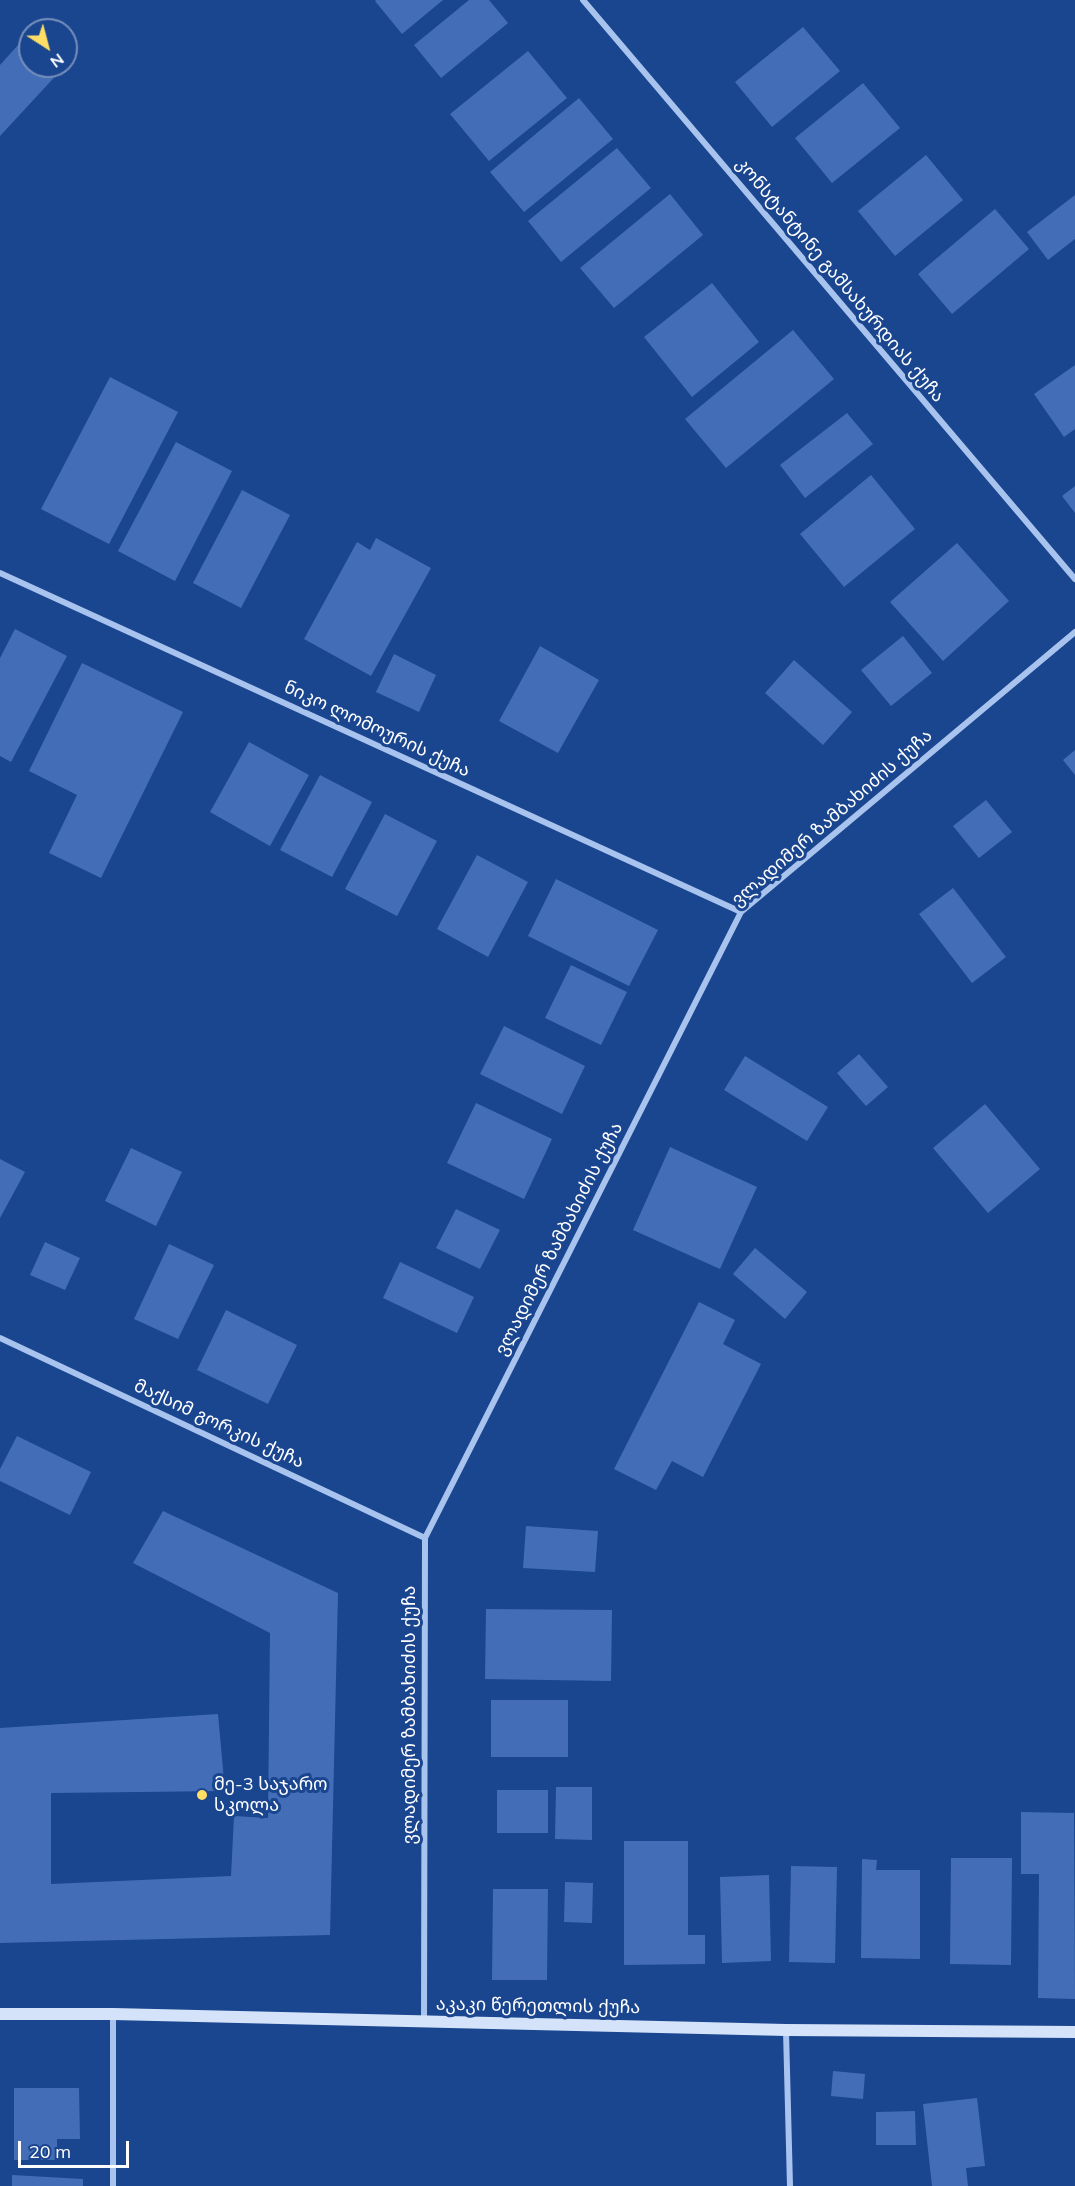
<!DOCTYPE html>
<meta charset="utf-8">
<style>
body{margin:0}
#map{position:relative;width:1075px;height:2186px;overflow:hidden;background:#1a458f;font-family:Mulish,sans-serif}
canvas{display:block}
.north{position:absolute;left:18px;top:18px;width:60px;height:60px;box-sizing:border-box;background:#1a458f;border:2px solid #768fbc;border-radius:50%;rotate:144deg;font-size:16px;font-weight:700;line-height:24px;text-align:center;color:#fff}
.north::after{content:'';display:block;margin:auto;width:21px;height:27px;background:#ffde65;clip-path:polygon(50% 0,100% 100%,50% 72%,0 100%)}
.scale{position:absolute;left:18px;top:2141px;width:111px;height:27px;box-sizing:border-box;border:3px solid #fff;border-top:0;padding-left:8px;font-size:18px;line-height:21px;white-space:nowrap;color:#fff;-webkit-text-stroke:4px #1a458f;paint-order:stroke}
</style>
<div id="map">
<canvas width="1075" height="2186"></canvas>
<div class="north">N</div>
<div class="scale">20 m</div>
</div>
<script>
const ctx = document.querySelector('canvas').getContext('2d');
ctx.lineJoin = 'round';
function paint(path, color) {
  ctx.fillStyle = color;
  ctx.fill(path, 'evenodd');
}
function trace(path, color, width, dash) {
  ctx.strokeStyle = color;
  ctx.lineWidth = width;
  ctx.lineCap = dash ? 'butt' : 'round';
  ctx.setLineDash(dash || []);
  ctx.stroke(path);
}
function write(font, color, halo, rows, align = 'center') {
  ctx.font = font + ' Mulish,"Noto Sans Georgian",sans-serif';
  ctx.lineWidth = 6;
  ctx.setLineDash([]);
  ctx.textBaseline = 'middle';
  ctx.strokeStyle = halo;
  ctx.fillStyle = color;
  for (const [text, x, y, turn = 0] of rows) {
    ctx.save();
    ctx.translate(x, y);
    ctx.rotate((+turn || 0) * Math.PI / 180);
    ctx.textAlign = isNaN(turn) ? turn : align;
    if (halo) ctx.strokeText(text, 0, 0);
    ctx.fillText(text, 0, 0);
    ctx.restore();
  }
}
const building = new Path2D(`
 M 376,0 L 443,0 L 402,34 L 375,1 Z
 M 469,0 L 489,0 L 508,23 L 441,78 L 414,45 Z
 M 803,27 L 840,71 L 772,127 L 735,82 Z
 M 27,35 L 30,38 L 30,66 L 61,66 L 63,68 L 0,136 L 0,65 Z
 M 528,51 L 567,98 L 489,161 L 450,114 Z
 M 863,83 L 900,128 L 832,183 L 795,138 Z
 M 579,98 L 613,139 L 524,212 L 490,172 Z
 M 617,148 L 651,188 L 561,262 L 528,221 Z
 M 926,155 L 963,200 L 895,256 L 858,211 Z
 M 670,194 L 703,235 L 614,308 L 580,268 Z
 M 1075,195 L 1075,239 L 1048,260 L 1027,232 Z
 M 995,209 L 1029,249 L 952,314 L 918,274 Z
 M 712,283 L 759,342 L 692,397 L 644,337 Z
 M 793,330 L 834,379 L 726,468 L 685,419 Z
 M 1075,365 L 1075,429 L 1064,437 L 1034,394 Z
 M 110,377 L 178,412 L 109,544 L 41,509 Z
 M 847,413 L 873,444 L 805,498 L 780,465 Z
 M 176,442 L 232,471 L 175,581 L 118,551 Z
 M 871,475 L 915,529 L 844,587 L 800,534 Z
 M 1075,486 L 1075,513 L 1062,496 Z
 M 242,490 L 290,515 L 241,608 L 193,583 Z
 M 376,538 L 431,568 L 371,676 L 304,639 L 357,542 L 370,550 Z
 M 957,543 L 1009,601 L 943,661 L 890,602 Z
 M 15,629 L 67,656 L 11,762 L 0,756 L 0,658 Z
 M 903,636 L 932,673 L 891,706 L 861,670 Z
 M 540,646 L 599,680 L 558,753 L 499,721 Z
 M 394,654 L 436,675 L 419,712 L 376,692 Z
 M 794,660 L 852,712 L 823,745 L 765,693 Z
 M 82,663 L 183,712 L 101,878 L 49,853 L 77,795 L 29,771 Z
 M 249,742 L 309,775 L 270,846 L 210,812 Z
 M 1075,750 L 1075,775 L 1063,760 Z
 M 320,775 L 372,802 L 332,877 L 280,850 Z
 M 986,800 L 1012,832 L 979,858 L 953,826 Z
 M 385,814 L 437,841 L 397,916 L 345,889 Z
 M 477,855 L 528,882 L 488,957 L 437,929 Z
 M 556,879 L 658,930 L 629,986 L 528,936 Z
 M 953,888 L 1006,957 L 972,983 L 919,914 Z
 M 571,965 L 627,992 L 601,1045 L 545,1018 Z
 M 504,1026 L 585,1066 L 562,1114 L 480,1074 Z
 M 859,1054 L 888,1087 L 866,1106 L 837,1073 Z
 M 745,1056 L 828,1107 L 807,1141 L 724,1090 Z
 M 476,1103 L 552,1139 L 524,1199 L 447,1163 Z
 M 985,1104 L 1040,1169 L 988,1213 L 933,1148 Z
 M 670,1147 L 757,1187 L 720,1269 L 633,1230 Z
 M 131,1148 L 182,1172 L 156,1226 L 105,1201 Z
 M 0,1159 L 25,1172 L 0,1218 Z
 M 456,1209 L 500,1230 L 480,1269 L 436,1248 Z
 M 45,1242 L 80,1258 L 65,1290 L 30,1275 Z
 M 169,1244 L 214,1265 L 178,1339 L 134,1319 Z
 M 755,1248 L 807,1292 L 785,1319 L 733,1274 Z
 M 400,1262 L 474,1297 L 457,1333 L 383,1298 Z
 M 699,1302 L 735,1320 L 723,1344 L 761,1364 L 703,1477 L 672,1461 L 656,1490 L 614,1469 Z
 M 226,1310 L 297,1345 L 268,1404 L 197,1370 Z
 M 17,1436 L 91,1472 L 70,1515 L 0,1481 L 0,1469 Z
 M 163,1511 L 338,1593 L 330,1935 L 0,1943 L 0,1728 L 218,1714 L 225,1791 L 51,1793 L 51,1884 L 231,1876 L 234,1816 L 268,1818 L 270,1633 L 133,1563 Z
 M 526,1526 L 598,1531 L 595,1572 L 523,1568 Z
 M 486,1609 L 612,1610 L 611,1681 L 485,1679 Z
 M 491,1700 L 568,1700 L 568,1757 L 491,1757 Z
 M 556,1787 L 592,1787 L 592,1840 L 555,1839 Z
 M 497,1790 L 548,1790 L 548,1833 L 497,1833 Z
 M 1021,1812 L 1074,1813 L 1075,1999 L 1038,1998 L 1039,1874 L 1021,1874 Z
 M 624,1841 L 688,1841 L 688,1935 L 705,1935 L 705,1964 L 624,1965 Z
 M 951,1858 L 1012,1858 L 1011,1965 L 950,1964 Z
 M 862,1859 L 877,1860 L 876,1870 L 920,1870 L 920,1959 L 861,1958 Z
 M 791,1866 L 837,1867 L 835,1963 L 789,1962 Z
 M 769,1875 L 771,1961 L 722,1963 L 720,1877 Z
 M 565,1882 L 593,1883 L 592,1923 L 564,1922 Z
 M 493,1889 L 548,1889 L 547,1980 L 492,1980 Z
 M 833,2071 L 865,2074 L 863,2099 L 831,2096 Z
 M 14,2088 L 79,2088 L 80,2139 L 57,2139 L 57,2160 L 14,2160 Z
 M 977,2098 L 985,2166 L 966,2168 L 968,2186 L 932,2186 L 923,2104 Z
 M 915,2111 L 916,2145 L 876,2145 L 876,2112 Z
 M 12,2175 L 83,2179 L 83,2186 L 12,2186 Z`);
const street = new Path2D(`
 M 583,0 L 1075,579
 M 0,573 L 741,912
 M 0,1338 L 425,1538
 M 424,2021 L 425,1538 L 741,912 L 1075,632
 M 786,2031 L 790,2186
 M 113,2186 L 113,2014`);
const secondary = new Path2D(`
 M 0,2014 L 113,2014 L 786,2030 L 1075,2032`);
const markers = [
 [202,1795,6,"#ffde65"]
];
const streetNames = [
 ["კონსტანტინე გამსახურდიას ქუჩა",840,280,50],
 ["ნიკო ლომოურის ქუჩა",377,729,25],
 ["ვლადიმერ ზამბახიძის ქუჩა",832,818,-41],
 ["ვლადიმერ ზამბახიძის ქუჩა",559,1239,-63],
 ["მაქსიმ გორკის ქუჩა",219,1424,25],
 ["ვლადიმერ ზამბახიძის ქუჩა",410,1715,-90],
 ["აკაკი წერეთლის ქუჩა",538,2006,1]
];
const poiNames = [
 ["მე-3 საჯარო",214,1785],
 ["სკოლა",214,1806]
];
paint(building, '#436eb7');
trace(street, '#a8c3ee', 6);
trace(secondary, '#d5e3fa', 12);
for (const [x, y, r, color] of markers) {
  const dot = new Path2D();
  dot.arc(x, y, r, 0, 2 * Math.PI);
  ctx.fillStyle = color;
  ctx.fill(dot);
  trace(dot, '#1a458f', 2);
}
write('18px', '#fff', '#1a458f', streetNames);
write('18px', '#fff', '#1a458f', poiNames, 'left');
</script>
